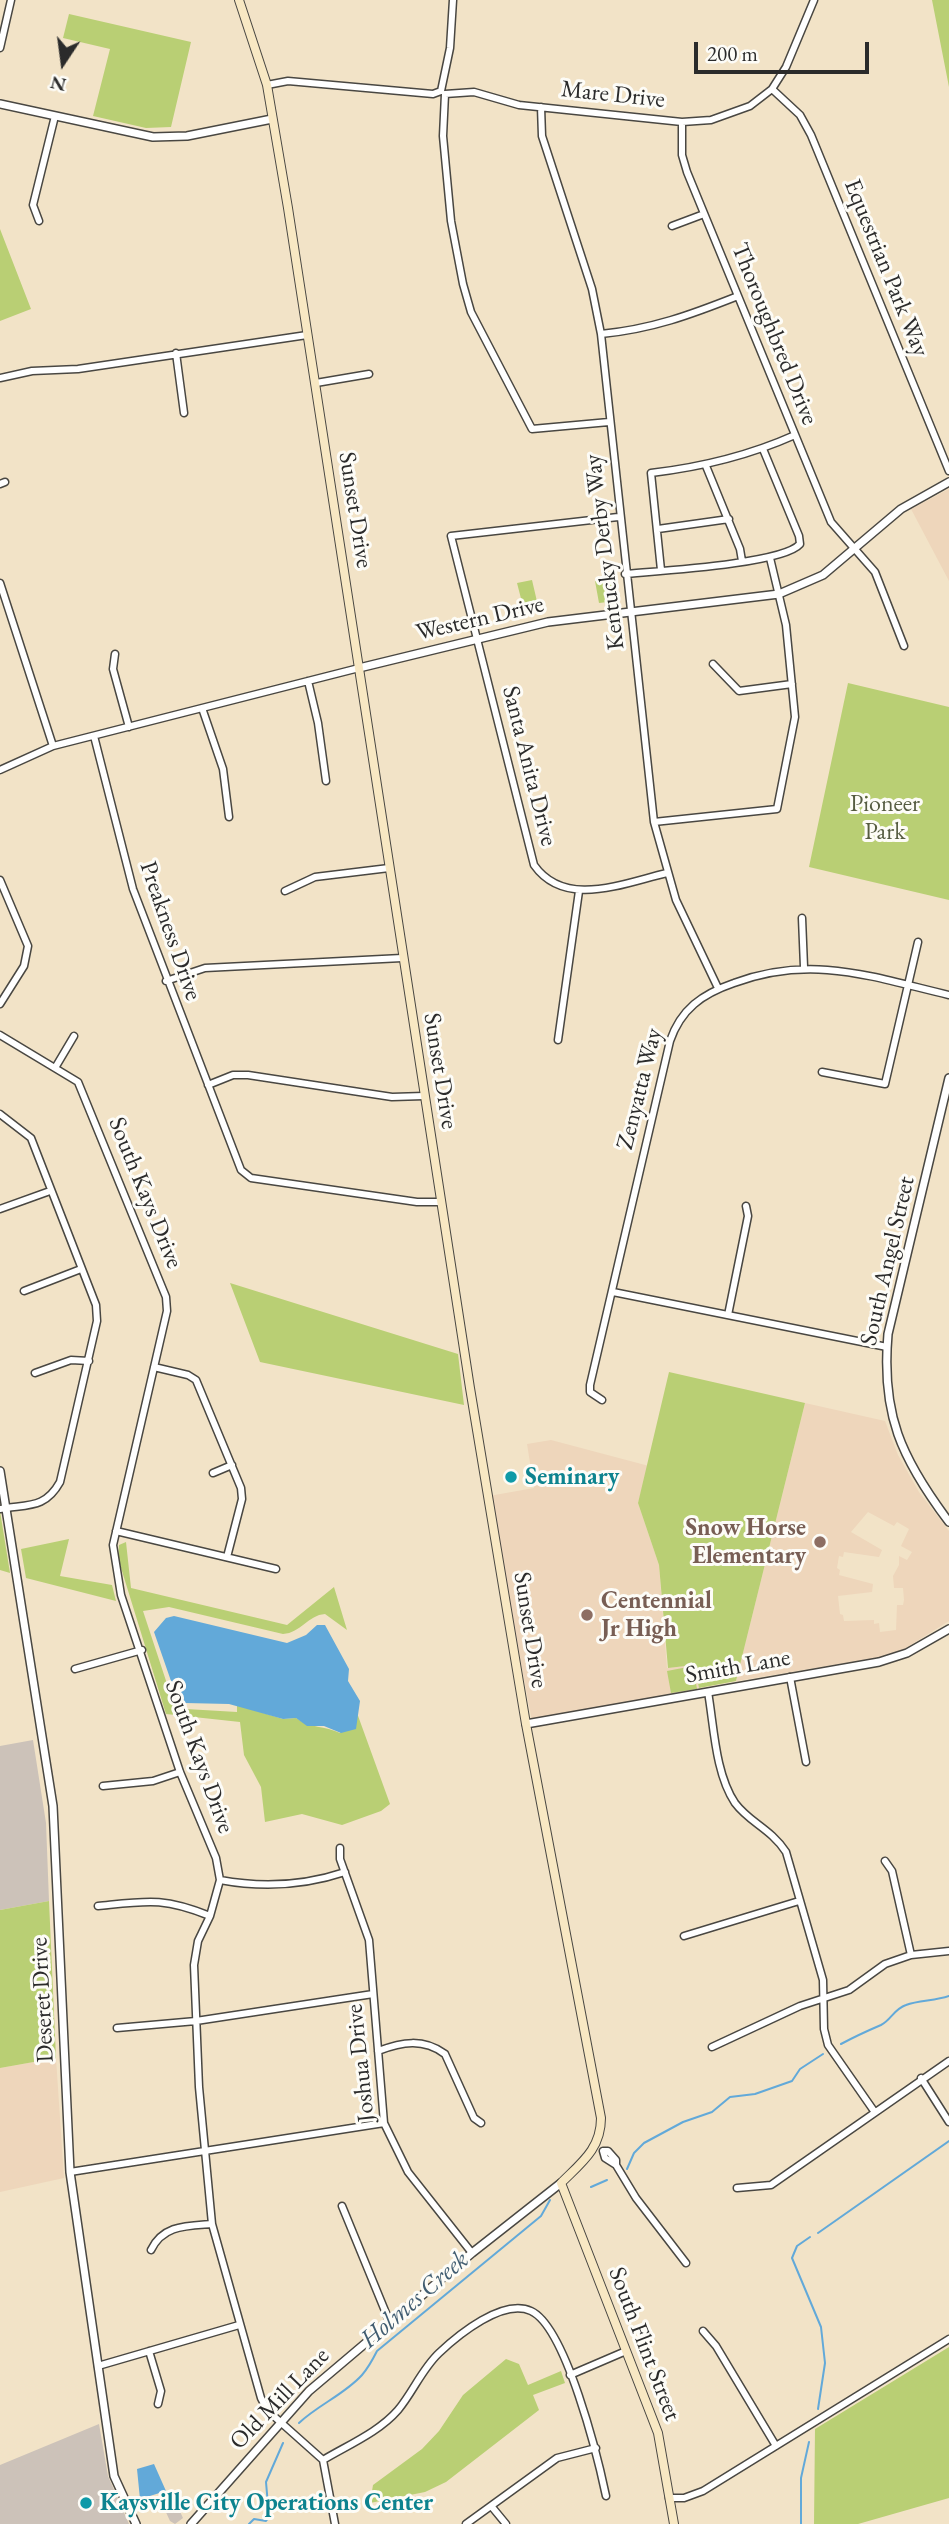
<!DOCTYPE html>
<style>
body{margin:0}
#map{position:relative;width:949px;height:2524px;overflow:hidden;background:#f2e3c7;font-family:"EB Garamond",serif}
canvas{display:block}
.north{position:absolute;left:28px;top:28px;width:70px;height:70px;-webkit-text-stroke:5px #fdfcf7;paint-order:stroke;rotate:193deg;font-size:19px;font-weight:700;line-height:28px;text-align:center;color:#2b2b2b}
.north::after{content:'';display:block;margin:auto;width:24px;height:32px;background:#2b2b2b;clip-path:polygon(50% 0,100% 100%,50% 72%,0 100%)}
.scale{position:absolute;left:694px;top:42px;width:175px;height:32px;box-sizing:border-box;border:4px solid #2b2b2b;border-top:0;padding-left:9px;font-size:21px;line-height:24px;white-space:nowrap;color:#2b2b2b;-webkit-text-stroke:5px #fdfcf7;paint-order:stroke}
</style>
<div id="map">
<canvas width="949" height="2524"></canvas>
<div class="north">N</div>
<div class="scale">200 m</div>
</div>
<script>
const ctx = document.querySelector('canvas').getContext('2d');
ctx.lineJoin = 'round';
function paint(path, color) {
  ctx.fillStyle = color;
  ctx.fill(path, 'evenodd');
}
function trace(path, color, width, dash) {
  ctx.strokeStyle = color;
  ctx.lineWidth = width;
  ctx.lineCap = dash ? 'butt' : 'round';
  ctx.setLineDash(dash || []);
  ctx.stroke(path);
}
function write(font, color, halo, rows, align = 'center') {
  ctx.font = font + ' "EB Garamond",serif';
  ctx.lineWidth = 6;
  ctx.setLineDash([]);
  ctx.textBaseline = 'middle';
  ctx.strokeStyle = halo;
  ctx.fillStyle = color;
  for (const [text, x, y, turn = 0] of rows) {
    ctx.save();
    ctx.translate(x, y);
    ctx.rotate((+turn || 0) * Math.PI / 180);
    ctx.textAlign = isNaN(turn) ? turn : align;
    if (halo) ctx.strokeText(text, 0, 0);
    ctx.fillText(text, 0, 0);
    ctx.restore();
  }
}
const built = new Path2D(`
 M 949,489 L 949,581 L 911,509 Z
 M 805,1403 L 885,1421 L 898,1455 L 919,1492 L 949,1531 L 949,1621 L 904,1649 L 882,1657 L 736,1681 ZM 868,1512 L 894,1526 L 897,1522 L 909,1529 L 901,1546 L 912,1552 L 907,1560 L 899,1556 L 899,1565 L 893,1576 L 894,1588 L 903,1588 L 904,1600 L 903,1605 L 897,1605 L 896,1630 L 880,1632 L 879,1623 L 874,1624 L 874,1620 L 844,1621 L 843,1615 L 840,1614 L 838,1596 L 872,1592 L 873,1584 L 839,1575 L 840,1570 L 837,1568 L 839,1556 L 843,1557 L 844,1552 L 879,1557 L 882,1550 L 851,1532 Z
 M 551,1440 L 649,1466 L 638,1503 L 659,1565 L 667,1668 L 694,1665 L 699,1688 L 532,1721 L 489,1496 L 534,1488 L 527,1444 Z
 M 56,2058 L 64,2178 L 0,2192 L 0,2068 Z`);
const industrial = new Path2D(`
 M 33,1740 L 46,1823 L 49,1901 L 0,1910 L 0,1746 Z
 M 99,2424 L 108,2476 L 129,2524 L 0,2524 L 0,2465 Z
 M 176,2503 L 183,2518 L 175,2524 L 170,2521 L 164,2508 Z`);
const green = new Path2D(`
 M 932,0 L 949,0 L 949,87 Z
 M 69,14 L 191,42 L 171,127 L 146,128 L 93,116 L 110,49 L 63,38 Z
 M 0,229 L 31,309 L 0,321 Z
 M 613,579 L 616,601 L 599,603 L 595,581 Z
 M 532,580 L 539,610 L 525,614 L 517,583 Z
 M 848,683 L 949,707 L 949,900 L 809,867 Z
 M 230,1283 L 458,1354 L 464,1405 L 260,1362 Z
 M 669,1372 L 805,1403 L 736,1681 L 699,1688 L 694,1665 L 668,1668 L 659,1565 L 638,1503 Z
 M 0,1511 L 10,1573 L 0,1570 Z
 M 69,1539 L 60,1576 L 112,1585 L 116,1601 L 26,1578 L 21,1549 Z
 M 126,1542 L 131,1588 L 287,1625 L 334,1587 L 347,1630 L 325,1614 C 308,1615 301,1633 283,1634 L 169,1607 L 143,1611 L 173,1702 L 186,1709 L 237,1712 L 237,1705 L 283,1719 L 296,1718 C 310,1728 325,1726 340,1733 L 357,1713 L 390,1804 L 381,1811 L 342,1825 L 302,1814 L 265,1822 L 261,1787 L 244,1755 L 240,1722 L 166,1714 L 118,1558 L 119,1545 Z
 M 693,1666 L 697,1689 L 671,1693 L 667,1671 Z
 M 49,1901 L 56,2058 L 0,2068 L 0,1910 Z
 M 949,2347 L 949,2498 L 858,2524 L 814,2524 L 815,2429 Z
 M 506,2359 L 519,2364 L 528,2385 L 561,2371 L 565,2383 L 533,2395 L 539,2410 L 446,2482 L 425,2492 L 370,2503 L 373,2485 L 422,2449 L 439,2431 L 463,2395 Z`);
const water = new Path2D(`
 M 174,1616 L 287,1643 L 306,1635 L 317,1625 L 325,1625 L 349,1669 L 348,1681 L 360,1701 L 356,1729 L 341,1733 L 324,1726 L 307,1726 L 296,1718 L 283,1719 L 229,1704 L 185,1703 L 171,1681 L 154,1632 L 166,1618 Z
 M 154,2464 L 166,2491 L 140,2499 L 137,2469 Z`);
const stream = new Path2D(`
 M 841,2044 C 854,2037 867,2031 881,2025 C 891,2020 894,2009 906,2005 C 919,2000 935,2001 949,1996
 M 627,2169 L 634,2153 L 644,2143 L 683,2122 L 712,2112 L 730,2097 L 755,2094 L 792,2081 L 800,2069 L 823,2054
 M 591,2187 L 607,2180
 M 818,2233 L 949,2141
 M 810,2237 L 797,2246 L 792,2258 L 821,2327 L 825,2363 L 818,2409
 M 299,2423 C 318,2405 345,2394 362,2375 C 368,2368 373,2359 377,2351 L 541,2216 L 550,2200
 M 249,2524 L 254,2519 L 266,2521 L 269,2517 L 266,2482 L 283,2443
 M 801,2524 L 801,2478 L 809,2442`);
const minor = new Path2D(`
 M 0,48 L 11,0
 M 267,85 L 288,81 L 433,94 L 441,91
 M 772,89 L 800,115 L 811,135 L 949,471
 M 441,91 L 450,48 L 453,0
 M 445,94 L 474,92 L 519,105 L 682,122 L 711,120 L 750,106 L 772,89 L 786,67 L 814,0
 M 445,94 L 443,136 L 451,221 L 463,284 L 471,312 L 532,429 L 609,422
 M 541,107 L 542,136 L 592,289 L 601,334 L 654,822 L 676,900 L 718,988
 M 682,122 L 682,155 L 687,172 L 831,522 L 875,572 L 904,646
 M 39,221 L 33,205 L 55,116
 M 672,226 L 704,214
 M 601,334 C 652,329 690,315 738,296
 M 176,353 L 184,413
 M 0,378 L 32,371 L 78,369 L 307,335
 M 316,383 L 369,374
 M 706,466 L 740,549 L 742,561
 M 0,484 L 5,482
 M 618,517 L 451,536 L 534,865 C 565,909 623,883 667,873
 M 658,529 L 729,519
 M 661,570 L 651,473 C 702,467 748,456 795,435
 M 625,574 C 657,571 783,564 800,544 L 799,536 L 763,449
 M 0,583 L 53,746
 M 115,654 L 113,669 L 129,727
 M 713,664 L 739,691 L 792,684
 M 308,681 L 318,723 L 326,781
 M 202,708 L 223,769 L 229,817
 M 94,736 L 133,889 L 241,1170 L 251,1178 L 417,1202 L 440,1202
 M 0,770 L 53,746 L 359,668
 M 654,822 L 777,809 L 795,717 L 786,625 L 770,558
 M 0,880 L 28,946 L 24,966 L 0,1004
 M 285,891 L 315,877 L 389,868
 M 802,918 L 804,967
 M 166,981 L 205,968 L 402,958
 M 0,1035 L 78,1082 L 166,1297 L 167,1311 L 113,1545 L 121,1595 L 180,1772 L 216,1858 L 220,1880 L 210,1916 L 198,1941 L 194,1965 L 199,2087 L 212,2224 L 261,2398 L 268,2411 L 323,2460 L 335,2524
 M 558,1040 L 579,891
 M 55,1068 L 74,1036
 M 822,1072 L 885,1084 L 918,942
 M 208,1085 L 233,1075 L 248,1075 L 392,1097 L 424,1096
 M 0,1114 L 31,1138 L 96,1305 L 97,1321 L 60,1482 C 45,1509 28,1504 0,1509
 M 0,1209 L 50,1191
 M 24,1291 L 81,1269
 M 613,1292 L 887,1347
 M 728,1315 L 748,1216 L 746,1206
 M 154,1367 L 188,1375 L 196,1380 L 241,1488 L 242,1499 L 227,1557
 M 35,1373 L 71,1360 L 89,1361
 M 602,1400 L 590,1392 L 590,1385 L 670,1041 C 681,1009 702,994 734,983 C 812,954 872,977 949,995
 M 213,1473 L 232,1465
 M 116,1531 L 276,1569
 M 75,1669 L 142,1650
 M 790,1677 L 806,1762
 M 708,1692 C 714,1726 715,1773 735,1803 C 750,1823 770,1828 786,1852 L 823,1980 L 824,2029 L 828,2045 L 874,2111
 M 103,1786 L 153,1781 L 180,1772
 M 340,1848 L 340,1859 L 369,1940 L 384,2123 L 408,2172 L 472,2253
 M 885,1861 L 892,1871 L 911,1955
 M 220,1880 C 263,1888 303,1886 345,1872
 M 98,1906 C 147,1901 163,1897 210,1916
 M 684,1936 L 799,1901
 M 117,2028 L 196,2021 L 373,1994
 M 712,2047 L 800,2006 L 849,1990 L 885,1964 L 911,1955 L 949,1951
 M 378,2051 C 402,2042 423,2038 445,2054 L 474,2118 L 481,2123
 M 921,2078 L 949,2122
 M 616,2165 L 605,2158 L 603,2151 L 608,2151 L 616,2160 L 616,2165 L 636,2198 L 686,2263
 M 70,2172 L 384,2123
 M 737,2188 L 771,2185 L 949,2061
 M 342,2206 L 390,2323
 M 151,2250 C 163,2225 186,2226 212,2224
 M 703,2331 L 716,2346 L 776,2446
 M 149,2351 L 161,2391 L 158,2404
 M 98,2366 L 239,2325
 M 570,2375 L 626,2351
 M 323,2460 C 348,2445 379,2432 398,2410 C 413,2392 422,2369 439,2353 C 458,2335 503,2298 531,2311 C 566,2327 598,2458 606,2496
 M 669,2498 L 684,2498 L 703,2491 L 949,2339
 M 492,2507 L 506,2524
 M 466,2524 L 557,2458 L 596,2448`);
const tertiary = new Path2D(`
 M 0,104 L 153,137 L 187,136 L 272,119
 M 359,668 L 548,622 L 779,594 L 823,575 L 901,509 L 949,482
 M 949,1078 L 888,1334 C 881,1414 901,1458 949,1522
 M 0,1471 L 53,1806 L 70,2172 L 114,2476 L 136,2524
 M 526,1724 L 879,1662 L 907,1653 L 949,1629
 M 191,2524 L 309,2391 L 472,2253 L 561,2183`);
const secondary = new Path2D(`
 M 239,0 L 267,85 L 288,208 L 470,1388 L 526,1724 L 601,2118 C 601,2149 581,2163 561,2183 L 658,2433 L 674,2524`);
const markers = [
 [511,1477,7,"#0f9aa8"],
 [820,1542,7,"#8d6e63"],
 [587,1615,7,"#8d6e63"],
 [86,2503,7,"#0f9aa8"]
];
const streetNames = [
 ["Mare Drive",613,95,6],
 ["Equestrian Park Way",886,268,68],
 ["Thoroughbred Drive",774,334,68],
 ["Sunset Drive",355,510,81],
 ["Kentucky Derby Way",605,552,-97],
 ["Western Drive",480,619,-13],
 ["Santa Anita Drive",529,766,76],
 ["Preakness Drive",170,931,71],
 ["Sunset Drive",440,1071,81],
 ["Zenyatta Way",640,1089,-76],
 ["South Kays Drive",145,1193,68],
 ["South Angel Street",888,1261,-77],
 ["Sunset Drive",530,1630,81],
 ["Smith Lane",738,1667,-10],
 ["South Kays Drive",199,1757,70],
 ["Deseret Drive",43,2000,-93],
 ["Joshua Drive",361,2063,-96],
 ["South Flint Street",644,2344,69],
 ["Old Mill Lane",280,2399,-46]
];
const parkNames = [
 ["Pioneer",885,804],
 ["Park",885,832]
];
const cultureNames = [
 ["Seminary",525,1477],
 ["Kaysville City Operations Center",100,2503]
];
const educationNames = [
 ["Snow Horse",806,1528],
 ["Elementary",806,1556],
 ["Centennial",601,1601,"left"],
 ["Jr High",601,1629,"left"]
];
const waterNames = [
 ["Holmes Creek",415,2300,-41]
];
paint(built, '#eed6bb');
paint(industrial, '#ccc2b9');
paint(green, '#b9cf74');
paint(water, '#62a9d9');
trace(stream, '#62a9d9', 2);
trace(minor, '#494742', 9);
trace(tertiary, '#494742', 10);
trace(secondary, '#494742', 10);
trace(minor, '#fff', 6);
trace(tertiary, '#fff', 7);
trace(secondary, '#f8e8c3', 8);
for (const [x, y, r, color] of markers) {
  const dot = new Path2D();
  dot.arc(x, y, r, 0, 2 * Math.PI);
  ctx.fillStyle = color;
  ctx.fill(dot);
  trace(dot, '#fdfcf7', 2.5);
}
write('24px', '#2b2b2b', '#fdfcf7', streetNames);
write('24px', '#565c41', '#fdfcf7', parkNames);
write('bold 24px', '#0d838f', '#fdfcf7', cultureNames, 'left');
write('bold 24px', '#785e54', '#fdfcf7', educationNames, 'right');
write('italic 26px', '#415d71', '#fdfcf7', waterNames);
</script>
